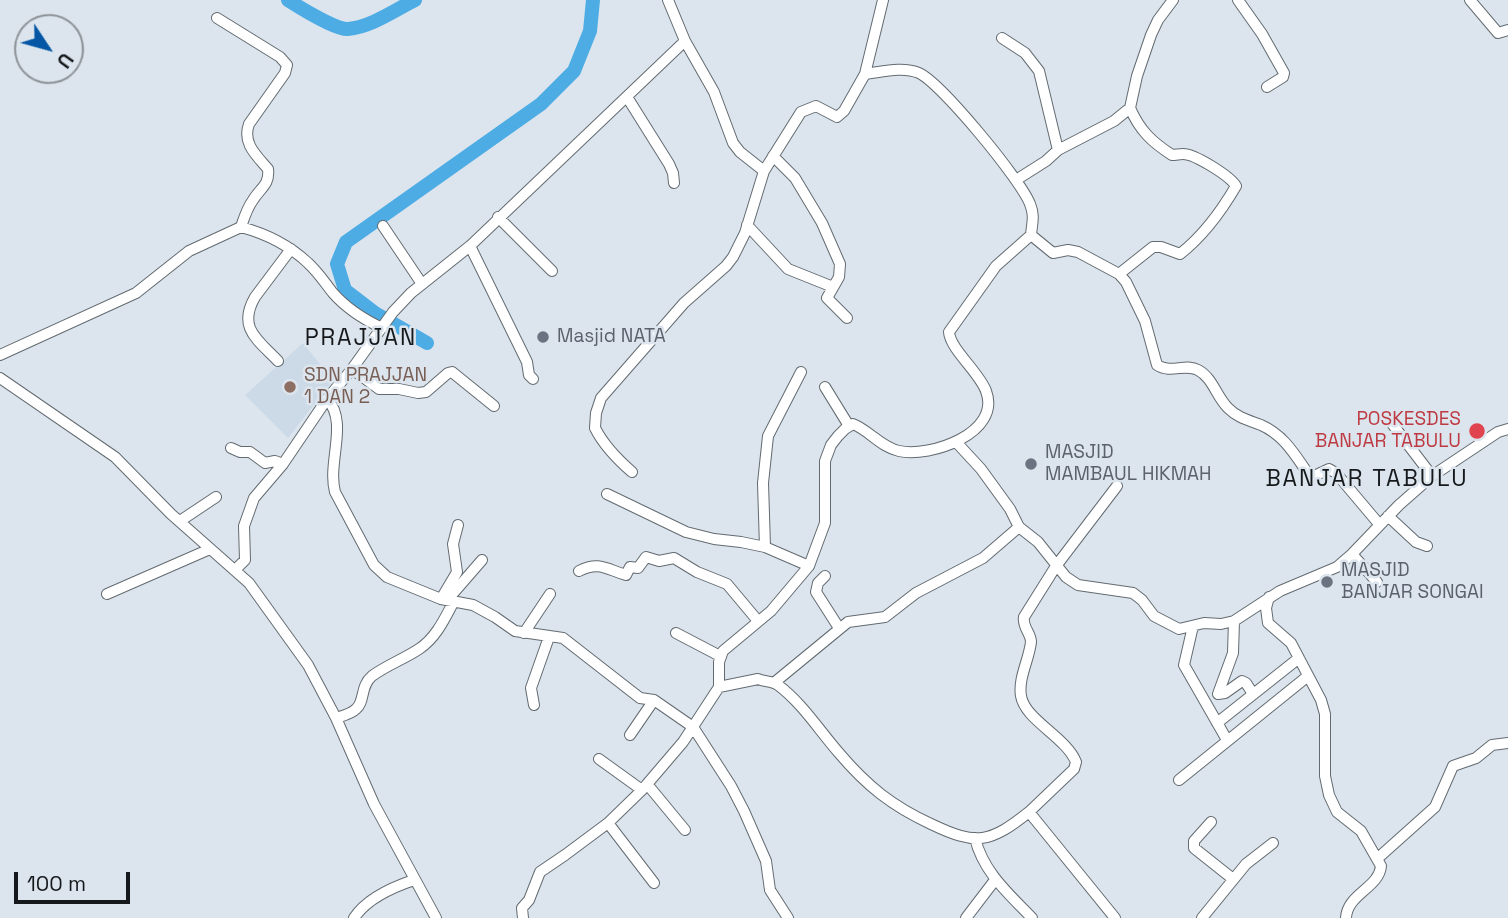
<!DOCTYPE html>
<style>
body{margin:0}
#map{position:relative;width:1508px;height:918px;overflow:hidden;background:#dce5ed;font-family:"Space Grotesk",sans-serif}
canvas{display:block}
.north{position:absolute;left:14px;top:14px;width:70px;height:70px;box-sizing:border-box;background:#dce5ed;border:2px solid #8d9399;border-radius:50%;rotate:126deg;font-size:19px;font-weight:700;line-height:28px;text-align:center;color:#16191c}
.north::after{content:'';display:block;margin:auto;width:24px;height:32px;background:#0557a5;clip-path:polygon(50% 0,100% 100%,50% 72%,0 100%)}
.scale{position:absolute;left:14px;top:872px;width:116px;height:32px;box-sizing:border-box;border:4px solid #16191c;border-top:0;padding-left:9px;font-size:21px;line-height:24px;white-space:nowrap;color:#16191c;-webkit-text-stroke:5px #dce5ed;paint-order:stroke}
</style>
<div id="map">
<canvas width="1508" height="918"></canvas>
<div class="north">U</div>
<div class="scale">100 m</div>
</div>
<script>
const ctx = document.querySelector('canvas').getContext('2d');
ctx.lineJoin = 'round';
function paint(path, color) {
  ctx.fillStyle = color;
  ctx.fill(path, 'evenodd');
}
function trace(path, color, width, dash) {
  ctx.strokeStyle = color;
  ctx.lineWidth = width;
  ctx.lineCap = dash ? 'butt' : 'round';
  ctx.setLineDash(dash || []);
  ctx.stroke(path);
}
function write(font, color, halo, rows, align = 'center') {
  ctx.font = font + ' "Space Grotesk",sans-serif';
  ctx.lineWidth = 5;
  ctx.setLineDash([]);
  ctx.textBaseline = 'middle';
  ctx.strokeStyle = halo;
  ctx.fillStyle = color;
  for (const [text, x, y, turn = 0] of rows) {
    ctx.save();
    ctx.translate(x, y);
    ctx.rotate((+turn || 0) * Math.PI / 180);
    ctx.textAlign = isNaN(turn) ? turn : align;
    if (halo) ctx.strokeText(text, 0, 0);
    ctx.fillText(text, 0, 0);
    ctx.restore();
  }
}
const built = new Path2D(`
 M 303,343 L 333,380 L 288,438 L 245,395 Z`);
const river = new Path2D(`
 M 288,0 C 299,7 336,30 348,29 C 371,27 395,10 415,0
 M 427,343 L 375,313 L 345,290 L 337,264 L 346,242 L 541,104 L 574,71 L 590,31 L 593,0`);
const minor = new Path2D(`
 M 1238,0 L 1262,34 L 1284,73 L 1283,77 L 1267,87
 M 1470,0 L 1498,33 L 1508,30
 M 217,18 L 280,57 L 287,65 L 285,73 L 249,124 C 242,143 256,155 268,169 C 270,185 260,188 253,200 C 247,208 244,218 241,227
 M 1002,38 L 1025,53 L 1039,71 L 1058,150
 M 685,41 L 714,92 L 733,143 L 740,152 L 764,171 L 801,112 L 816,106 L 837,117 L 844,111 L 865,74 L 883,0
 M 865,74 C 882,72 902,66 919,73 C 941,83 1021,180 1030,204 C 1035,216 1032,223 1031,235 L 1053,253 L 1068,250 L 1078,252 L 1119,274 L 1153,247 L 1161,247 L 1180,254 C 1203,236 1222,210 1236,186 C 1230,176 1195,154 1183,154 C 1179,154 1176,155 1172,155 C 1152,142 1140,131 1130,108
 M 627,97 L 669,164 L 673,173 L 674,183
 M 773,156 L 795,178 L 822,223 L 840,264 L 839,277 L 827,298 L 847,318
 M 1016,180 L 1046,161 L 1058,150 L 1114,121 L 1130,108 L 1137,76 L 1151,35 L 1158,20 L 1173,0
 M 498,217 L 552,271
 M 747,225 L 788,269 L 833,287
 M 383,226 L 422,284
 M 470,246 L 527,362 L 529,375 L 533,379
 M 1119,274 L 1126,282 L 1145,321 L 1157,365 C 1171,374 1185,363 1198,370 C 1213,378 1216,396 1228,408 C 1238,418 1248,420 1261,425 C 1284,435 1295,455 1309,475 L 1314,476 L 1329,469 L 1336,473 L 1379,524
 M 0,355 L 136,293 L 189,251 L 241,227 C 267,234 289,245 308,263 C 318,272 325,283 333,293 C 347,309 363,319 382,328
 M 278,361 C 258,340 237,328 255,297 L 291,249
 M 352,369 L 379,389 L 399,389 L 418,393 L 426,392 L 448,373 L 452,372 L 494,406
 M 0,378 L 115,457 L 171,514 L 249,583 L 308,665 L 336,718 L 374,804 L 436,918
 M 825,387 L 849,426
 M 327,399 C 349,422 327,462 335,492 L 374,565 L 387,577 L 441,599 L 473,605 L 495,617 L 515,631 L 563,638 L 640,698 L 654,700 L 693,727 L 731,786 L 744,811 L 766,861 L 770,890 L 788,918
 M 957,443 L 981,469 L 1010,509 L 1019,527 L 1038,542 L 1066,577 L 1078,585 L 1133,593 L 1142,600 L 1154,616 L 1179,629 L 1204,623 L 1221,624 L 1234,621 L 1280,591 L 1337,567 L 1352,554 L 1399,505 L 1432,476 L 1387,417
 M 231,448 L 240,452 L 250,452 L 265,463 L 275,461 L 283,464
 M 632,472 C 617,459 604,446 595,428 L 596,413 L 601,398 L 684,303 L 726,266 L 733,257 L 745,233 L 764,171
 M 1432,476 L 1498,432 L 1508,429
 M 607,494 L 686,532 L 714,539 L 741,542 L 765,547 L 809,566
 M 1388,516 L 1416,542 L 1427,546
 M 180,521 L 216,497
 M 765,547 L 763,483 L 768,436 L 801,372
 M 1352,554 L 1377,582
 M 235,570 L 245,560 L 244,526 L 254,498 L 283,464 L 327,399 L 352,369 L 393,312 L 411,293 L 470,246 L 685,41 L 668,0
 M 579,571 C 599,561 606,569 626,575 L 630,567 L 638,568 L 646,557 L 659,561 L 674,558 L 697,572 L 727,584 L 758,621
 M 825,576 L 818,583 L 816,592 L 839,628
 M 107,594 L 210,549
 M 1269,597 L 1266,608 L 1268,623 L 1291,643 L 1321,700 L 1325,714 L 1325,776 L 1329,795 L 1337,812 L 1361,831 L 1381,866 C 1379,888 1347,894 1346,918
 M 449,598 L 482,560
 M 441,599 L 457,572 L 453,544 L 458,525
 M 1234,621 L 1233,653 L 1218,694 L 1225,693 L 1242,681 L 1246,683 L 1253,694
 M 1193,626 L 1184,665 L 1227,740
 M 524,633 L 550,594
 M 676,633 L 720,656
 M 775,682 L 848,622 L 885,617 L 916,593 L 983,558 L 1019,527
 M 719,687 L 719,662 L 723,651 L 771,611 L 809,566 L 825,523 L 825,461 L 831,445 L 838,436 L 845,429 L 853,424 C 870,431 881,447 899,451 C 930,458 1002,433 986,391 C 979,372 950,349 949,332 L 996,266 L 1031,235
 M 534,705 L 531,688 L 549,637
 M 336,718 C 342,716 351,714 356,709 C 365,702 360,686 372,676 C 387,665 404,659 419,649 C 436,638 445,618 454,601
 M 1217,723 L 1299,658
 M 630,735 L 654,700
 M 599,759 L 642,790
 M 1179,780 L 1308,676
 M 647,784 L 685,830
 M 1029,812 L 1074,769 L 1076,762 C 1066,737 1025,720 1021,696 C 1018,678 1029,660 1031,642 C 1031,633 1022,627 1024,617 L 1056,566 L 1117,486
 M 1211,822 L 1194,841 L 1194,848 L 1233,879
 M 608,823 L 654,883
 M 975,838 C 983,872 1009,894 1032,918
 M 1378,858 L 1435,807 L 1453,766 L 1476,758 L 1492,745 L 1508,743
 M 354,918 C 367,898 393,887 414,880
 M 523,918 L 522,908 L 529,900 L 540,872 L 565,855 L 608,823 L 642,790 L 683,742 L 719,687 L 758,679 C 765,682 772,681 778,685 C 802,703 819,730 839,753 C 867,786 892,806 931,824 C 977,846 990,843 1029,812 L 1115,918
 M 966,918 L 995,880
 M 1202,918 L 1246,864 L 1273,843`);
const markers = [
 [543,337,7,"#6b7280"],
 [290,387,7,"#8d6e63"],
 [1477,431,9,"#e0444e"],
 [1031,464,7,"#6b7280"],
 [1327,582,7,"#6b7280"]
];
const worshipNames = [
 ["Masjid NATA",557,337],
 ["MASJID",1045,453],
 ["MAMBAUL HIKMAH",1045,475],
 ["MASJID",1341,571],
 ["BANJAR SONGAI",1341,593]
];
const educationNames = [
 ["SDN PRAJJAN",304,376],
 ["1 DAN 2",304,398]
];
const healthNames = [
 ["POSKESDES",1461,420],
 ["BANJAR TABULU",1461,442]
];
const quarterNames = [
 ["PRAJJAN",361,339],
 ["BANJAR TABULU",1367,480]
];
paint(built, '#ccdae8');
trace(river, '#4eace5', 14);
trace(minor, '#636b71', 12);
trace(minor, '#fff', 10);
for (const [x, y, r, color] of markers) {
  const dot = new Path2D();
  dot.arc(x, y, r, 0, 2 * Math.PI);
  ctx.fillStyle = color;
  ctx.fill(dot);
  trace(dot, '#dce5ed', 2.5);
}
write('19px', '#5b616d', '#dce5ed', worshipNames, 'left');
write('19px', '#785e54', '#dce5ed', educationNames, 'left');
write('19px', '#be3a42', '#dce5ed', healthNames, 'right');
ctx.letterSpacing = '2px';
write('23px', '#16191c', '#dce5ed', quarterNames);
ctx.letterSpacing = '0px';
</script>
